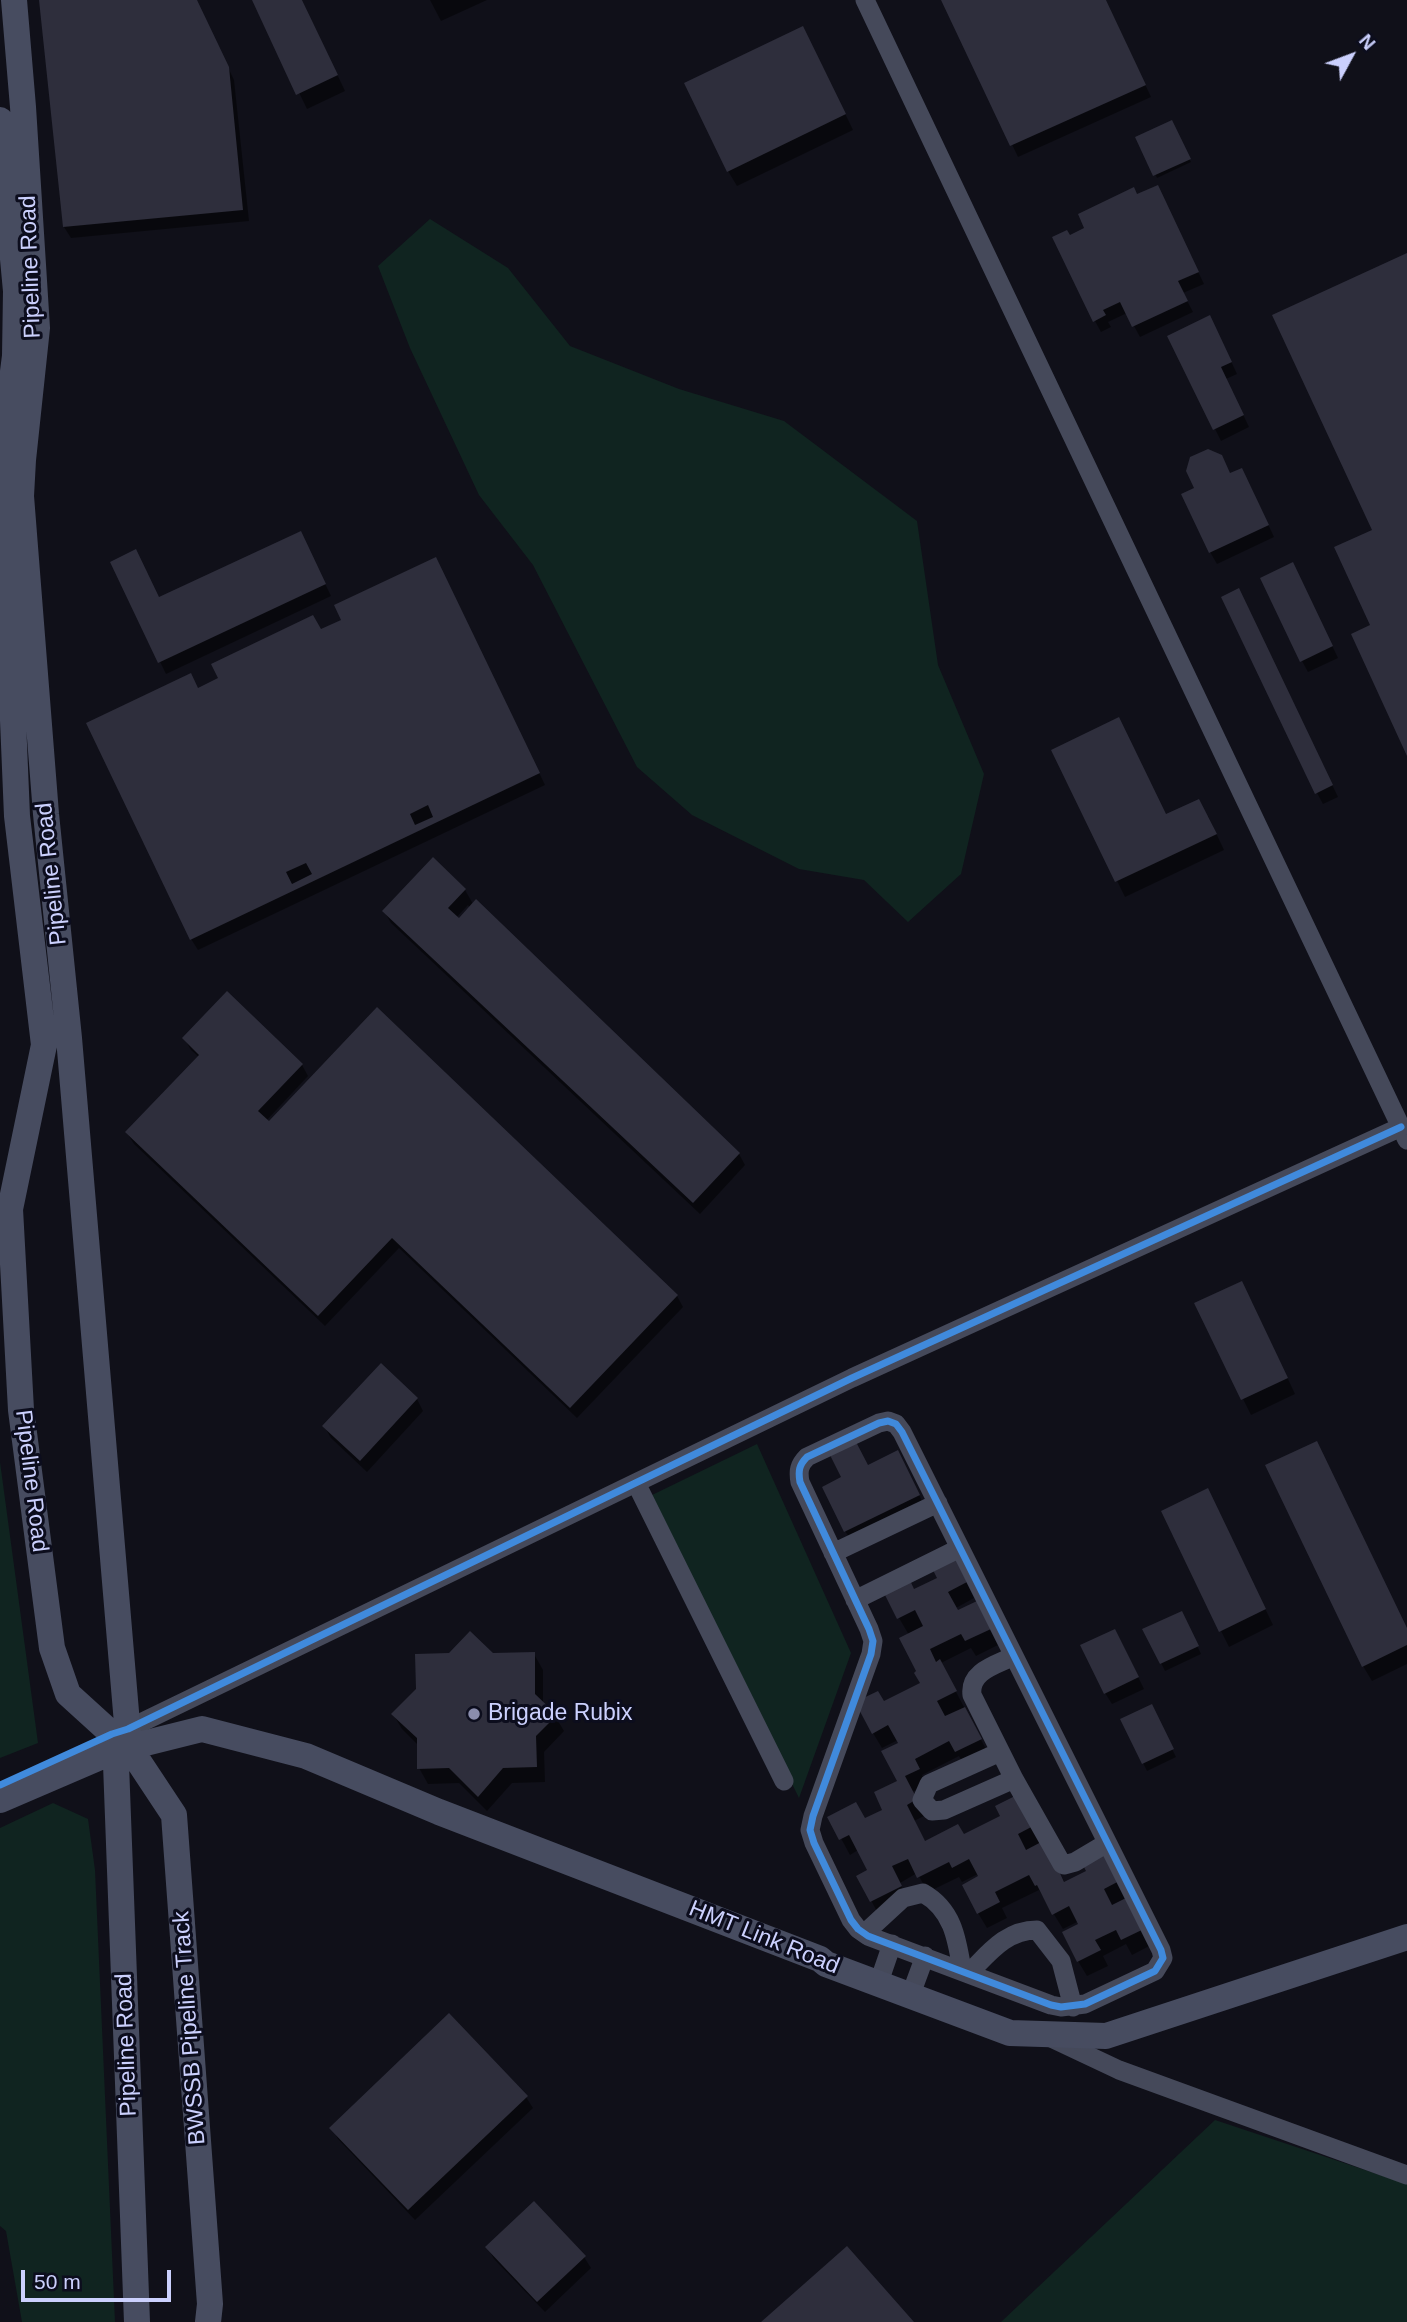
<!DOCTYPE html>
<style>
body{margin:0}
#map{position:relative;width:1407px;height:2322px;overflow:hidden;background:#101019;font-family:Arial,sans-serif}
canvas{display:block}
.north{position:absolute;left:1316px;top:21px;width:70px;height:70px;-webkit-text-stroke:5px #0c0d1d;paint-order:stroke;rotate:49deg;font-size:19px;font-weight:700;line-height:28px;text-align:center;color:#cbd0fd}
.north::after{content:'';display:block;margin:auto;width:24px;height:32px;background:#cbd0fd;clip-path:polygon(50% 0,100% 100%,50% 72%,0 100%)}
.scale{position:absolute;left:21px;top:2270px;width:150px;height:32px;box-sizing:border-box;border:4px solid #cbd0fd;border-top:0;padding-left:9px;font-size:21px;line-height:24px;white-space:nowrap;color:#cbd0fd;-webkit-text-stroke:5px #0c0d1d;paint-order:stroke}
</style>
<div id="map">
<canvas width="1407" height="2322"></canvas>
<div class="north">N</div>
<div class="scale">50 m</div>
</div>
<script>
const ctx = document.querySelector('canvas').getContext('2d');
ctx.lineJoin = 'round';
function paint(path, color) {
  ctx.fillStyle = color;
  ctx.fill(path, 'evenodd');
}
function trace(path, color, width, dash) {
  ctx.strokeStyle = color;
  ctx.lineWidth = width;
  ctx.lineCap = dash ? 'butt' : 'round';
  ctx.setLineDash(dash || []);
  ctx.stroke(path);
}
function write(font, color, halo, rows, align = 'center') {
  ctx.font = font + ' Arial,sans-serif';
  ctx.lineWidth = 6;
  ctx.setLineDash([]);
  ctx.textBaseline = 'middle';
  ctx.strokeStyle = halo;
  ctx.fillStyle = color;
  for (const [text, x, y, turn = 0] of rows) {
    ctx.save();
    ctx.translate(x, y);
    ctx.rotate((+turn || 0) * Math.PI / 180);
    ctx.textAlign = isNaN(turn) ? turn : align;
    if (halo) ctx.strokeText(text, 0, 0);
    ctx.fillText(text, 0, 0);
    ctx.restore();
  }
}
const green = new Path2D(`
 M 430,219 L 508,268 L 570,346 L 679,389 L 784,421 L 917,521 L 938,665 L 984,774 L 961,874 L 908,922 L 864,880 L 799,869 L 692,815 L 637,767 L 533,565 L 479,495 L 410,348 L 378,266 Z
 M 757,1444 L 851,1653 L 799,1798 L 650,1496 Z
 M 0,1462 L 38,1743 L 0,1758 Z
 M 53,1803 L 88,1819 L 95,1870 L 115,2322 L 22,2322 L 6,2231 L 0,2226 L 0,1828 Z
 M 1215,2120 L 1407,2184 L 1407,2322 L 1001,2322 Z`);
const shadow = new Path2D(`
 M 41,0 L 196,0 L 234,80 L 249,221 L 71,238 L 64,227 Z
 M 254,0 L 302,0 L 345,91 L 307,109 Z
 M 430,0 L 487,0 L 441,21 Z
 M 943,0 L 1106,0 L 1151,97 L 1018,157 Z
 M 811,43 L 853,130 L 737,186 L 728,171 Z
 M 1171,122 L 1191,162 L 1157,178 L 1137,138 Z
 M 1163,199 L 1204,284 L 1183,293 L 1193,312 L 1140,337 L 1127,313 L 1108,322 L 1111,327 L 1101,332 L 1095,321 L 1069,237 Z
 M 1216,329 L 1237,374 L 1226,379 L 1249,427 L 1221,441 L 1169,336 Z
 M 1230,475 L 1248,481 L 1274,537 L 1217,564 L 1210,552 L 1197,488 Z
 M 306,544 L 331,596 L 166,674 L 112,563 L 160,599 Z
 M 442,571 L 545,785 L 198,950 L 191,939 L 198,690 Z
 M 1299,576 L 1338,658 L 1308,672 L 1302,661 Z
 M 1244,602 L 1338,797 L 1323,804 L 1317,793 Z
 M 1053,751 L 1166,816 L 1208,816 L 1224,850 L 1125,897 Z
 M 433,860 L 465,890 L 473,904 L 739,1154 L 745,1165 L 700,1214 L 391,923 L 384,911 ZM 468,905 L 470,908 L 459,920 L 456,918 Z
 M 184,1038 L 302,1065 L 308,1076 L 266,1121 L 677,1296 L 683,1307 L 577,1418 L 399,1248 L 325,1326 L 134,1144 L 127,1133 L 199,1057 L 191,1050 Z
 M 1250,1298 L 1295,1394 L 1251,1415 L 1196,1304 Z
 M 381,1366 L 417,1399 L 423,1411 L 367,1472 L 331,1438 L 324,1426 Z
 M 904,1464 L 925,1507 L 852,1542 L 845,1531 L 868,1467 Z
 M 1216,1506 L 1273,1625 L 1229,1647 L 1221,1631 Z
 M 962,1573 L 974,1598 L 956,1608 L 958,1612 L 976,1603 L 998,1645 L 976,1656 L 971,1648 L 941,1663 L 989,1755 L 965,1767 L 959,1756 L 922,1775 L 927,1785 L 912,1792 L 924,1816 L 914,1821 L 925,1843 L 964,1837 L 1002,1817 L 1020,1795 L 1065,1883 L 1088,1872 L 1107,1850 L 1155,1943 L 1132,1955 L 1126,1944 L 1103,1956 L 1108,1966 L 1087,1976 L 1078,1961 L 1081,1924 L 1079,1921 L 1063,1929 L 1039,1890 L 1002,1908 L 1007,1918 L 987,1928 L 978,1913 L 980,1877 L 978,1874 L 962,1882 L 959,1877 L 928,1892 L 917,1873 L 900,1883 L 909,1902 L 880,1917 L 858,1876 L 869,1871 L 858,1850 L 850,1855 L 830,1818 L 865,1820 L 885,1810 L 899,1782 L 900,1744 L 898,1740 L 882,1748 L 873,1733 L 884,1703 L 922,1684 L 909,1635 L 899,1618 L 914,1591 Z
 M 1185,1620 L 1201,1654 L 1165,1671 L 1161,1663 Z
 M 1407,1628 L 1407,1664 L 1372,1681 L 1363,1666 Z
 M 1121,1642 L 1144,1689 L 1112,1704 L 1105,1693 Z
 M 534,1654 L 543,1670 L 543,1704 L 555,1716 L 564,1731 L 544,1752 L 545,1782 L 512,1783 L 487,1811 L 459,1783 L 428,1784 L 419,1768 L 418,1745 L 402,1729 L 393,1714 L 450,1655 Z
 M 1155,1714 L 1176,1757 L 1147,1771 L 1122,1720 Z
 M 526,2097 L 533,2108 L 415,2220 L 338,2139 L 332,2128 Z
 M 487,2247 L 584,2257 L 591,2268 L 545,2312 L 494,2259 Z`);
const building = new Path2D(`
 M 39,0 L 197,0 L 229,67 L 243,210 L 63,227 Z
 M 252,0 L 302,0 L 338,75 L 296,95 Z
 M 941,0 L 1106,0 L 1146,85 L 1010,146 Z
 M 803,26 L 846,114 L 727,172 L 684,83 Z
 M 1172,120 L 1191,159 L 1153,176 L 1135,137 Z
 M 1158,185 L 1199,272 L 1178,281 L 1188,301 L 1132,327 L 1120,302 L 1103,310 L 1106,315 L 1093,322 L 1052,237 L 1067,230 L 1070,235 L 1084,228 L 1078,214 L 1134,187 L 1137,194 Z
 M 1407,253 L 1407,756 L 1351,634 L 1370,625 L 1334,547 L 1372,530 L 1272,315 Z
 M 1210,315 L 1232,362 L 1221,367 L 1244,415 L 1213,430 L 1167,336 Z
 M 1208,449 L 1222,455 L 1230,473 L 1242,468 L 1269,525 L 1209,553 L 1181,494 L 1194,488 L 1186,471 L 1190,457 Z
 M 301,531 L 326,584 L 158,663 L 110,562 L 136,549 L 159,597 Z
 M 436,557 L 540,773 L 190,940 L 86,723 L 191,673 L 198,688 L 218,678 L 211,664 L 313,615 L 321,629 L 341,620 L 334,605 ZM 428,805 L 433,817 L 415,825 L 410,814 ZM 306,863 L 312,874 L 292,884 L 286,872 Z
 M 1293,562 L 1333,646 L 1300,662 L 1260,578 Z
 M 1239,588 L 1333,785 L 1315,794 L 1221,597 Z
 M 1119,717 L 1166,814 L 1199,799 L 1217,834 L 1115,882 L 1051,750 Z
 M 433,857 L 466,889 L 448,908 L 459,918 L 476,899 L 740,1153 L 693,1203 L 382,911 Z
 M 227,991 L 303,1064 L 258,1111 L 269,1121 L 377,1007 L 678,1295 L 570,1408 L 392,1238 L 318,1316 L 125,1132 L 199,1055 L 182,1038 Z
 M 1242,1281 L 1288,1378 L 1241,1400 L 1194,1303 Z
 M 381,1363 L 418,1398 L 360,1461 L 322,1426 Z
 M 855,1440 L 868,1465 L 898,1450 L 920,1495 L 844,1532 L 822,1487 L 841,1477 L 829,1453 Z
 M 1317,1441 L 1407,1628 L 1407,1645 L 1362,1667 L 1265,1465 Z
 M 1208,1488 L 1266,1609 L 1219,1632 L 1161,1511 Z
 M 954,1555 L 967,1582 L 948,1592 L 958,1610 L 977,1601 L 991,1629 L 965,1641 L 961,1634 L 930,1649 L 936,1662 L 940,1659 L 957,1691 L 937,1701 L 945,1716 L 965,1707 L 982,1739 L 955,1752 L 949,1741 L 915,1759 L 920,1769 L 905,1776 L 917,1799 L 907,1805 L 925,1841 L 958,1824 L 964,1834 L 1000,1816 L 995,1806 L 1021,1793 L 1037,1824 L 1018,1834 L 1026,1850 L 1045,1840 L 1064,1882 L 1086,1871 L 1081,1861 L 1107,1847 L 1123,1879 L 1104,1889 L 1112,1905 L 1132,1895 L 1148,1927 L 1121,1940 L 1116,1930 L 1095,1940 L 1101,1950 L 1077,1962 L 1062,1932 L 1078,1924 L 1069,1906 L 1052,1915 L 1037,1885 L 1035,1886 L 1029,1875 L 995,1892 L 1000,1902 L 977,1914 L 962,1885 L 978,1876 L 969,1859 L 952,1868 L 949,1862 L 917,1878 L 908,1859 L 892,1866 L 902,1886 L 870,1902 L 856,1876 L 867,1870 L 849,1835 L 839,1840 L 827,1817 L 856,1802 L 865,1818 L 882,1810 L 874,1792 L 897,1781 L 881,1751 L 898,1743 L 888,1725 L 872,1734 L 855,1702 L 878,1691 L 884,1701 L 920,1683 L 914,1673 L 916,1671 L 899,1638 L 923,1626 L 915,1610 L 897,1619 L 882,1589 L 908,1576 L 914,1589 L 937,1578 L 931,1566 Z
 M 1182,1611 L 1199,1646 L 1160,1664 L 1142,1629 Z
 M 1115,1629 L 1139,1677 L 1104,1694 L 1080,1645 Z
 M 470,1631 L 493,1653 L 535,1652 L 535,1694 L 557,1715 L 536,1736 L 537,1767 L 503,1768 L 478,1797 L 449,1768 L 417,1769 L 417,1738 L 391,1714 L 416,1689 L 415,1654 L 449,1653 Z
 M 1152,1704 L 1174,1749 L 1142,1764 L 1120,1719 Z
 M 449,2013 L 528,2096 L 408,2210 L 329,2128 Z
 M 534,2201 L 586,2256 L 537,2302 L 485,2247 Z
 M 847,2246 L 914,2322 L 761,2322 Z`);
const street = new Path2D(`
 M 865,0 L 1407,1140
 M 888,1421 L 896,1424 L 902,1432 L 1161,1950 L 1163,1958 L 1155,1971 L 1085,2004 L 1061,2007 L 1051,2005 L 868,1936 L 858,1929 L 851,1920 L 814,1843 L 810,1830 L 813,1816 L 871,1654 L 873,1641 L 869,1629 L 800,1482 C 798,1471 799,1465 807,1457 L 879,1423 Z
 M 636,1483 L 784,1781
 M 833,1553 L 938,1503
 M 855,1600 L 960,1548
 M 1014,1656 C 996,1665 969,1671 972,1695 L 1014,1779 L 1062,1864 L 1064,1865 L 1075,1862 L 1107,1843
 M 128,1729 L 852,1378 L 1401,1127
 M 1000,1752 L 929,1784 L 922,1800 L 932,1811 L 944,1810 L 1014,1779
 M 865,1933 L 903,1898 L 923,1893 C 953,1910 957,1939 962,1970
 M 969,1973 C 989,1953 1006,1930 1037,1930 L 1061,1961 L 1073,2007
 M 879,1982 L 892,1944
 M 911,1994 L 925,1956
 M 1049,2037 L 1119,2070 L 1407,2175`);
const secondary = new Path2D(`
 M 14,0 L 23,107 L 37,328 L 23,460 L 21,496 L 46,814 L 69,1038 L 129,1747 L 174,1815 L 210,2304 L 208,2322
 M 0,120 L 16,291 L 15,356 L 2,457 L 17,816 L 44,1045 L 10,1209 L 21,1410 L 52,1648 L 68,1694 L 112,1734 L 116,1764 L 137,2322
 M 0,1800 L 114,1751 L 202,1729 L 306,1756 L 439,1812 L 820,1959 L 826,1964 L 1010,2033 L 1106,2036 L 1407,1937`);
const cycleway = new Path2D(`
 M 888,1421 L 896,1424 L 902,1432 L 1161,1950 L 1163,1958 L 1155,1971 L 1085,2004 L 1061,2007 L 1051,2005 L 868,1936 L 858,1929 L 851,1920 L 814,1843 L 810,1830 L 813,1816 L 871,1654 L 873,1641 L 869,1629 L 800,1482 C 798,1471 799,1465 807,1457 L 879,1423 Z
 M 0,1785 L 112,1734 L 128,1729 L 852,1378 L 1401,1127`);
const markers = [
 [474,1714,7,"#8a8dad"]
];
const streetNames = [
 ["Pipeline Road",31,267,-92],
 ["Pipeline Road",52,874,-96],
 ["Pipeline Road",31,1481,83],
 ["HMT Link Road",764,1938,22],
 ["BWSSB Pipeline Track",190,2028,-94],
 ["Pipeline Road",127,2045,-92]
];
const poiNames = [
 ["Brigade Rubix",488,1714]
];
paint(green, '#102420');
paint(shadow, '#0007');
paint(building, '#2e2e3c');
trace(street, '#45495a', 19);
trace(secondary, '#474c60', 26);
trace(cycleway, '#408adc', 7);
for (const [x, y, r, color] of markers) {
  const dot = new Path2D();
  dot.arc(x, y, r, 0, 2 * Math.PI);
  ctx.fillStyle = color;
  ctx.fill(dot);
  trace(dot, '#0c0d1d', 2.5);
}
write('23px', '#cbd0fd', '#0c0d1d', streetNames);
write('23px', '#cbd0fd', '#0c0d1d', poiNames, 'left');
</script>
